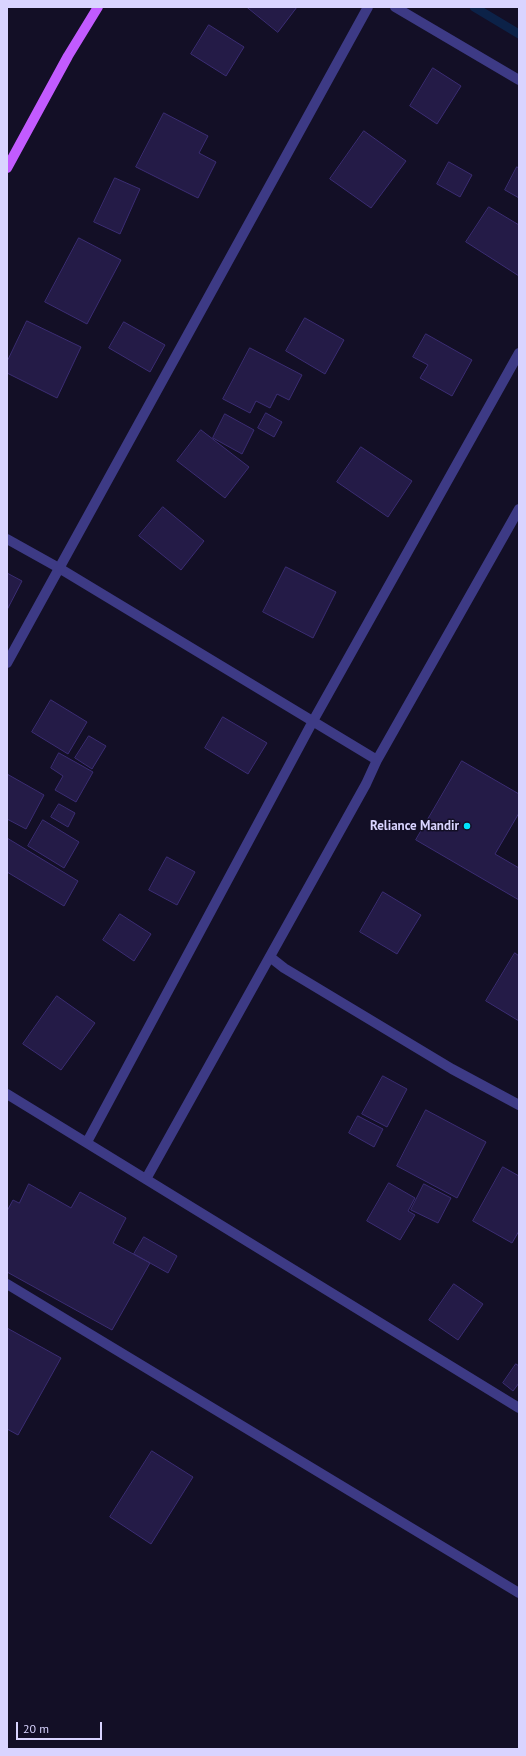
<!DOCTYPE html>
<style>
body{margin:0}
#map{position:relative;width:526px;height:1756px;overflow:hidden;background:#130f26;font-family:"PT Sans",sans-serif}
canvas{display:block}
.frame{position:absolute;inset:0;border:8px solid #d9d4ff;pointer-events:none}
.scale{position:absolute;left:16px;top:1722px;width:86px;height:18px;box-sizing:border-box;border:2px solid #d9d4ff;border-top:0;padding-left:5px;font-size:12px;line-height:14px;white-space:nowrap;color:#d9d4ff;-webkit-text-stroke:3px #130f26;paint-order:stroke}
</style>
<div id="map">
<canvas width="526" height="1756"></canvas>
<div class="frame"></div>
<div class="scale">20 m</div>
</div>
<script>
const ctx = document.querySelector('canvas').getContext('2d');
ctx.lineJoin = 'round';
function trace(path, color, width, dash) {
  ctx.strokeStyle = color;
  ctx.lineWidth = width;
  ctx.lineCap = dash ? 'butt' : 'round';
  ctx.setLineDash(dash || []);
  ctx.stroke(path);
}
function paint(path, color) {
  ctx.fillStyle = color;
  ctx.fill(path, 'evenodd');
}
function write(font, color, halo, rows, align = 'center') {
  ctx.font = font + ' "PT Sans",sans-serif';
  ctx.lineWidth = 3;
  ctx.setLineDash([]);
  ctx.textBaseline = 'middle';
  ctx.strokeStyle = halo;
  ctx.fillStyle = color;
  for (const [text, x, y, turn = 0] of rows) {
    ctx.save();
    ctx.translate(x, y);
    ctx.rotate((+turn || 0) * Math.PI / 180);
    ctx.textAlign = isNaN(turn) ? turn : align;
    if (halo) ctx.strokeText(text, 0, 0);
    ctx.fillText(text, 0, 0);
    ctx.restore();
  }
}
const stream = new Path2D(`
 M 474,7 L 519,34`);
const building = new Path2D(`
 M 247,7 L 297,7 L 278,32 Z
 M 209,25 L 244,47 L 226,76 L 191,54 Z
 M 433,68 L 461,86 L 437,124 L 410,106 Z
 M 164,113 L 208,136 L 199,153 L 216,162 L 198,198 L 136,167 Z
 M 364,131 L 406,161 L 371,208 L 330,179 Z
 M 449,162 L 472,175 L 460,197 L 437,184 Z
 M 517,167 L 519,168 L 519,198 L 505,190 Z
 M 115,178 L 140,189 L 120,234 L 94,222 Z
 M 489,207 L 519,225 L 519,276 L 466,242 Z
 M 79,238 L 121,260 L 87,324 L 45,302 Z
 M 305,318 L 344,340 L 325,374 L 286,351 Z
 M 27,321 L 81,347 L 57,398 L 7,373 L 7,362 Z
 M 124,322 L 165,345 L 150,372 L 109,348 Z
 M 426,334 L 472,360 L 452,396 L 420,378 L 428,365 L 413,357 Z
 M 250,348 L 302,375 L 289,400 L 277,394 L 270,408 L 256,401 L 250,413 L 223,399 Z
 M 266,413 L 282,422 L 274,437 L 258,428 Z
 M 225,414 L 254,430 L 242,454 L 213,438 Z
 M 201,430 L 249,467 L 225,498 L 177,461 Z
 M 361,447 L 412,481 L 388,517 L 337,482 Z
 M 163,507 L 204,541 L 181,570 L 139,536 Z
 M 286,567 L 336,592 L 313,638 L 263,612 Z
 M 7,573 L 22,581 L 7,610 Z
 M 51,700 L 87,722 L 68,754 L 32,732 Z
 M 223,717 L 267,743 L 248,774 L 205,748 Z
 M 89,736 L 106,746 L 92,769 L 75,758 Z
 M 59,753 L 93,772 L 76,802 L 55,790 L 63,776 L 51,768 Z
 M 462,761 L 519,794 L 519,813 L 495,854 L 519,868 L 519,900 L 416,840 Z
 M 7,774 L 44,795 L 26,829 L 7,819 Z
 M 59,804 L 75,813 L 68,827 L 51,817 Z
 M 43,820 L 79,842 L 64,868 L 28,846 Z
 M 7,838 L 78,881 L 64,906 L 7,872 Z
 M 167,857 L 195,872 L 177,905 L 149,890 Z
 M 383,892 L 421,915 L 397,954 L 360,932 Z
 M 120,914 L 151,934 L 134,961 L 103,940 Z
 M 515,953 L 519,956 L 519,1021 L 486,1001 Z
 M 57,996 L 95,1023 L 61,1070 L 23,1044 Z
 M 383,1076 L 407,1089 L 387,1127 L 362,1114 Z
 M 426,1110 L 486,1142 L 457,1198 L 397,1166 Z
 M 358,1116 L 383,1129 L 374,1147 L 349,1133 Z
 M 503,1167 L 519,1176 L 519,1231 L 512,1243 L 473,1221 Z
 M 389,1183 L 415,1198 L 408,1211 L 415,1215 L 400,1240 L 367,1221 Z
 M 29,1184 L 71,1208 L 80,1192 L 126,1218 L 113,1243 L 150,1263 L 112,1330 L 7,1272 L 7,1211 L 13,1200 L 19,1203 Z
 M 424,1184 L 451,1198 L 438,1223 L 411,1210 Z
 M 144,1237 L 177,1256 L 168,1273 L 134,1254 Z
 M 454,1284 L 483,1304 L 458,1340 L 429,1320 Z
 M 7,1328 L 61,1358 L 18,1435 L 7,1429 Z
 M 516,1364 L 519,1366 L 519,1383 L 513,1391 L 503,1383 Z
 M 152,1451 L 193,1477 L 151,1544 L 110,1517 Z`);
const minor = new Path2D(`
 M 395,7 L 519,80
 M 7,539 L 59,568 L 377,760 L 366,784 L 146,1179
 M 7,663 L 368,7
 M 377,760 L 519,509
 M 270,957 L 284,968 L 452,1069 L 519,1105
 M 7,1094 L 519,1408
 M 87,1142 L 313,721 L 519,353
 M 7,1284 L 519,1593`);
const major = new Path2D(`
 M 7,168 L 68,56 L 98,7`);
const markers = [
 [467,826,4,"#00e5ff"]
];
const poiNames = [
 ["Reliance Mandir",459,826]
];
trace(stream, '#0c2248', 9);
paint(building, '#241b47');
trace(building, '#3b2d73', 1);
trace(minor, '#3d3a85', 10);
trace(major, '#c25bff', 10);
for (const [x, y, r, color] of markers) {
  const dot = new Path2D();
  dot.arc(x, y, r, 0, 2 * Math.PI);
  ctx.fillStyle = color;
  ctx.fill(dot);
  trace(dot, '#130f26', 1.5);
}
write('bold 13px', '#d9d4ff', '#130f26', poiNames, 'right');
</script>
